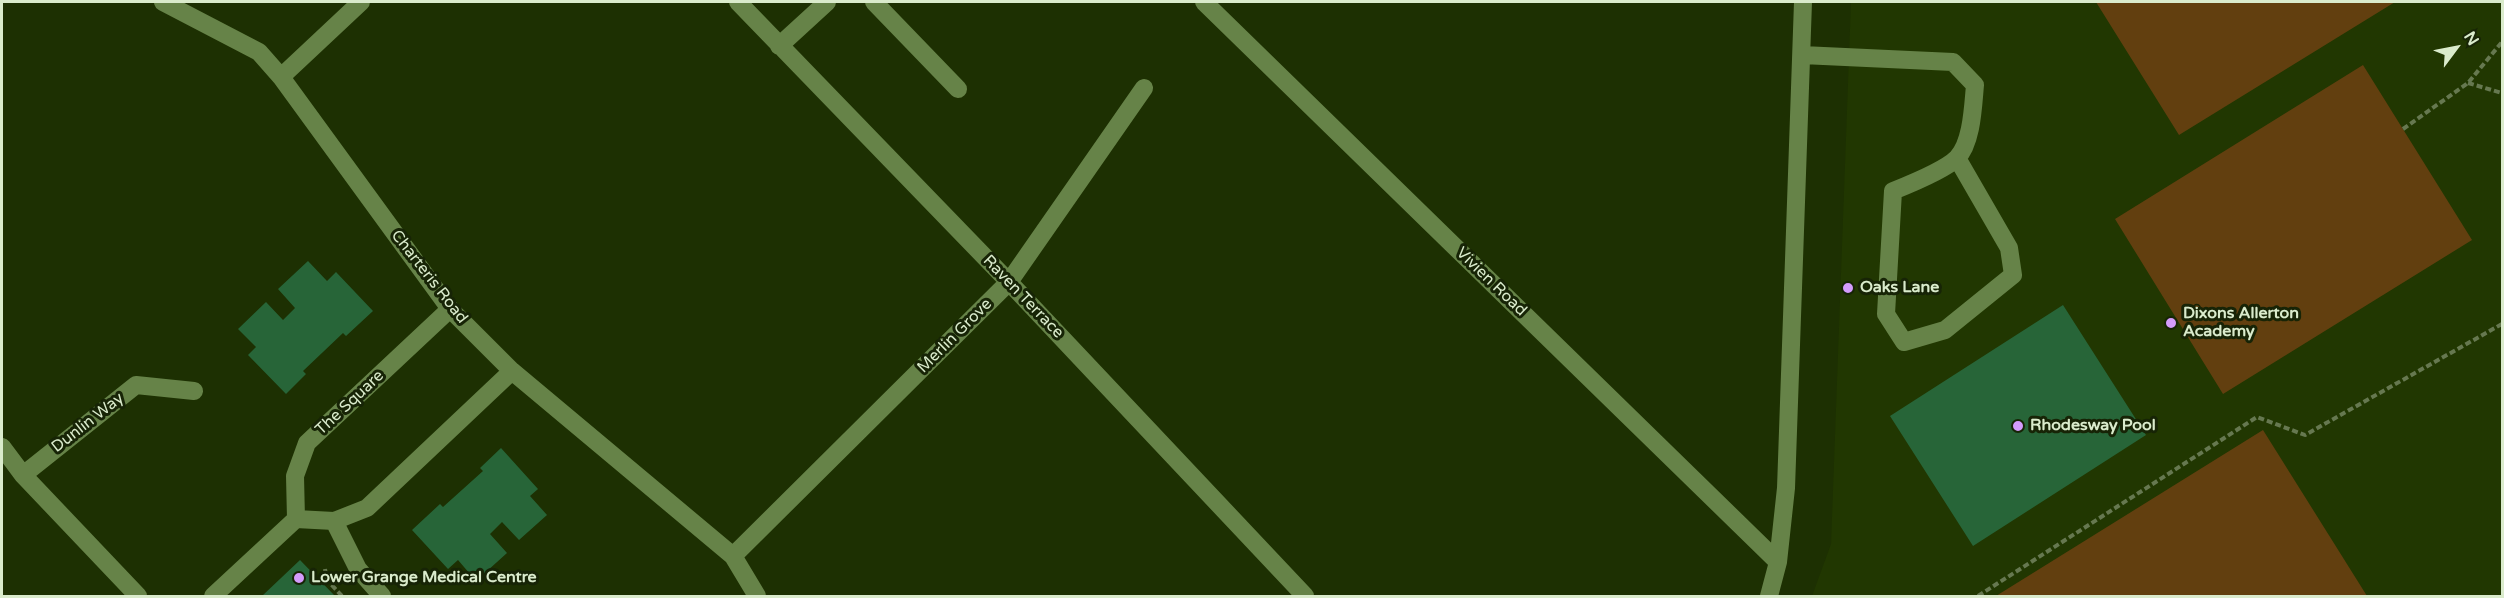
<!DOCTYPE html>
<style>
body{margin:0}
#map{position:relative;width:2504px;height:598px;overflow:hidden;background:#1d3002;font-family:"Varela Round",sans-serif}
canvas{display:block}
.frame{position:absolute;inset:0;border:3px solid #daebcc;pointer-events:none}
.north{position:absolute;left:2426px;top:18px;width:60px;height:60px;-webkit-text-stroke:4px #172406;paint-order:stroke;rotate:58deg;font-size:16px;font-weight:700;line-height:24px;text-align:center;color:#daebcc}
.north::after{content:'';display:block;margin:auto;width:21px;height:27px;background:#daebcc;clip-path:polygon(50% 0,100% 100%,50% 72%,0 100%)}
</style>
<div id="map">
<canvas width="2504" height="598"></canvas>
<div class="frame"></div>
<div class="north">N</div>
</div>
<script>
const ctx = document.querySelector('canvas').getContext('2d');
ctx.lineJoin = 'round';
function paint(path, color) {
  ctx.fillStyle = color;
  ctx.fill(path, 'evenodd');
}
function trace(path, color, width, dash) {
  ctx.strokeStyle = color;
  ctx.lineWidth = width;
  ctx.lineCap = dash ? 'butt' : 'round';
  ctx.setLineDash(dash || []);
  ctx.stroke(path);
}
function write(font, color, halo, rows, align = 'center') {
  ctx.font = font + ' "Varela Round",sans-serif';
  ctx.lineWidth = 6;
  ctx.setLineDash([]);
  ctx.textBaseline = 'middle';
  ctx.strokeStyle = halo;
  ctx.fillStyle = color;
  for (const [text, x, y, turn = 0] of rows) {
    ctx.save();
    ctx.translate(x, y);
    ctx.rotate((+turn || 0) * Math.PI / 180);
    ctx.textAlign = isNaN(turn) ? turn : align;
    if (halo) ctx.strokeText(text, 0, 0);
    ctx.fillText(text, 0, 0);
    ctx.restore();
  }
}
const built = new Path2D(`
 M 1851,2 L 2502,2 L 2502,596 L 1812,596 L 1831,544 Z`);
const green = new Path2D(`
 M 2096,2 L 2395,2 L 2179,135 Z
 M 2363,65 L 2472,240 L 2223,394 L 2115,219 Z
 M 2263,430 L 2367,596 L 1996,596 Z`);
const building = new Path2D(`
 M 308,261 L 327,281 L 336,272 L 373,311 L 346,336 L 343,333 L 303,371 L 306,374 L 286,394 L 248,355 L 256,347 L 238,329 L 266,302 L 283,320 L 295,308 L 278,289 Z
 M 2063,305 L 2146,435 L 1973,546 L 1890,416 Z
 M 501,448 L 538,489 L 530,496 L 547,515 L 519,540 L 502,522 L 490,534 L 507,553 L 476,581 L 458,560 L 448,569 L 412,530 L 440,504 L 443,507 L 483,471 L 480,468 Z
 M 300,560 L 335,596 L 262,596 Z`);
const path = new Path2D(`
 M 2468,83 L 2502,93
 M 2403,129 L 2468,83 L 2502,42
 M 325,569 L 327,580 L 342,596
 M 1978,596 L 2257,417 L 2305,435 L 2502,324`);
const minor = new Path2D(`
 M 163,2 L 259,52 L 281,77 L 450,309 L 512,371 L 733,556 L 757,596
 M 738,2 L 1009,282 L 1305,596
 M 874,2 L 958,89
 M 1204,2 L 1778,562
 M 779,46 L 827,2
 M 1802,55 L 1953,62 L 1975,85 C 1973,106 1972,143 1957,158 C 1946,169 1908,185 1893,191 L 1886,314 L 1904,342 L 1945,330 L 2013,275 L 2009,248 L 1957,158
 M 281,77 L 361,2
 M 2,447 L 23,475 L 138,596
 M 23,475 L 136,385 L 194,391
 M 296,519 L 295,476 L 307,443 L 450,309
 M 334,521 L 358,569 L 382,596
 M 733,556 L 1009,282 L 1144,88
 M 213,596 L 296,519 L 334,521 L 367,508 L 512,371
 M 1769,596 L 1778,562 L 1786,488 L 1803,2`);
const markers = [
 [1848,288,6,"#d49cfc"],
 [2171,323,6,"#d49cfc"],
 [2018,426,6,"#d49cfc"],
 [299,578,6,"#d49cfc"]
];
const streetNames = [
 ["Charteris Road",429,277,52],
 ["Vivien Road",1491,282,44],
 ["Raven Terrace",1023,297,46],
 ["Merlin Grove",955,336,-45],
 ["The Square",350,403,-43],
 ["Dunlin Way",88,423,-38]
];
const poiNames = [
 ["Oaks Lane",1860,288],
 ["Dixons Allerton",2183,314],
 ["Academy",2183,332],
 ["Rhodesway Pool",2030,426],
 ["Lower Grange Medical Centre",311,578]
];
paint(built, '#213701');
paint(green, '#623f0f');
paint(building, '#276538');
trace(path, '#667850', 4, [6, 3]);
trace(minor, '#668348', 18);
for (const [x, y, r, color] of markers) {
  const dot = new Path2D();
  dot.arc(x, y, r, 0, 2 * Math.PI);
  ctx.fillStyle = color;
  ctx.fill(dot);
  trace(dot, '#172406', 2);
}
write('16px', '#daebcc', '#172406', streetNames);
write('bold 16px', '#daebcc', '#172406', poiNames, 'left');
</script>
